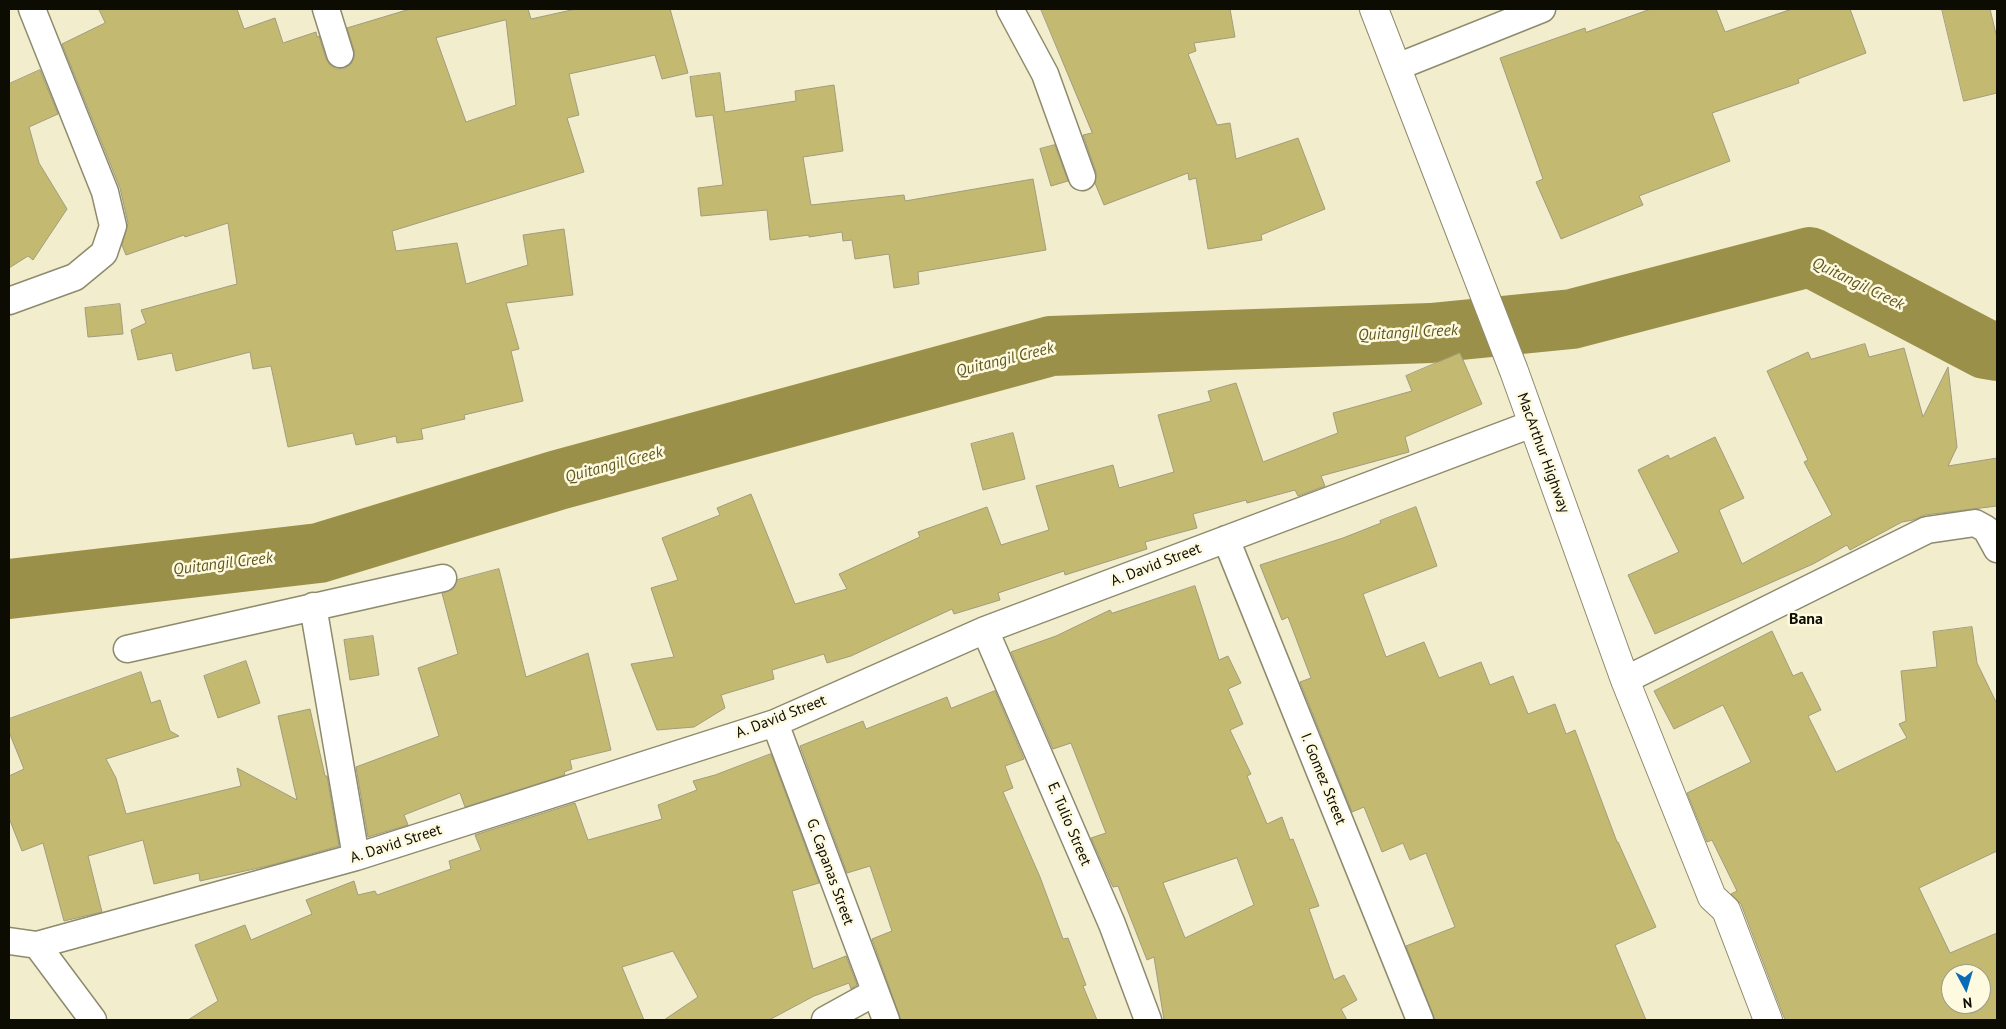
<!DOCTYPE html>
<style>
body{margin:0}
#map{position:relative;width:2006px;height:1029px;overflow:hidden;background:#f2edcc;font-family:"PT Sans",sans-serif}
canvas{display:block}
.frame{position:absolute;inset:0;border:10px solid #0d0c03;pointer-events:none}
.north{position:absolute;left:1941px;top:964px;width:50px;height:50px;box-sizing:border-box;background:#fefae0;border:1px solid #9e9b88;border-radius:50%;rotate:174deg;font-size:14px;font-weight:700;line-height:20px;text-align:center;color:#0d0c03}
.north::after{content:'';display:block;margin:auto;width:18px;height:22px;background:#0a6bb7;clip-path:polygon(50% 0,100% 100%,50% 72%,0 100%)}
</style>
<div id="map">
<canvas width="2006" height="1029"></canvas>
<div class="frame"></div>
<div class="north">N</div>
</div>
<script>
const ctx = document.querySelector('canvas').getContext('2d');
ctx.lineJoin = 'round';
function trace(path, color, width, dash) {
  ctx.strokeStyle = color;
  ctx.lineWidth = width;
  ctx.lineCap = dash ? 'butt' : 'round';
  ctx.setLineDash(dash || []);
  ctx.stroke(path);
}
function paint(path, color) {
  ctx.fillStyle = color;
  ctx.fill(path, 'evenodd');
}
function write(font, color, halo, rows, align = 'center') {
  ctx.font = font + ' "PT Sans",sans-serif';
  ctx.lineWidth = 5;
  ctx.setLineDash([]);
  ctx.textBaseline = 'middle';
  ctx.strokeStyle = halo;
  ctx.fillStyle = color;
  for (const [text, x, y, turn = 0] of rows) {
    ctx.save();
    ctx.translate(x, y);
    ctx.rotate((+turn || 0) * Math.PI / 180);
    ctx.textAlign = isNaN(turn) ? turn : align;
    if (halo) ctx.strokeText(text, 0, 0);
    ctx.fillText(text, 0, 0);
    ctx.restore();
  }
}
const river = new Path2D(`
 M 9,589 L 319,553 L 558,480 L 1051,346 L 1431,333 L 1572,319 L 1810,257 L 1985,349 L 1997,351`);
const building = new Path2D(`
 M 99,9 L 237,9 L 244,29 L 275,18 L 283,43 L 316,32 L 317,37 L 319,36 L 326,59 L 330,65 L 337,69 L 345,68 L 351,64 L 354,58 L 354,50 L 347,28 L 410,9 L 528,9 L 531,19 L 576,9 L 670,9 L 688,73 L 662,79 L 655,55 L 569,74 L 579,115 L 567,118 L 584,172 L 392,231 L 396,251 L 457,243 L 466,284 L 528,265 L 523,235 L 564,229 L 573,295 L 506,303 L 519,349 L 511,351 L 523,401 L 464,415 L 465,419 L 421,429 L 423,439 L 397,443 L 396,436 L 356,445 L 353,433 L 288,447 L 271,366 L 253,369 L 250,352 L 176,371 L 172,353 L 138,360 L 131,330 L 146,323 L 141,310 L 237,284 L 228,223 L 185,237 L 184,235 L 126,255 L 122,245 L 128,223 L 120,188 L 62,44 L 105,23 ZM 506,20 L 516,105 L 466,122 L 436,38 Z
 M 1041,9 L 1230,9 L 1235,37 L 1194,43 L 1196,51 L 1188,54 L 1217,125 L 1230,123 L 1236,159 L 1298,138 L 1325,209 L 1261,235 L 1262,240 L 1208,249 L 1196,178 L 1189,180 L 1188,173 L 1104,205 L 1095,183 L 1096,172 L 1083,135 L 1092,133 Z
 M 1651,9 L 1716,9 L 1725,32 L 1792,9 L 1850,9 L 1866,53 L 1798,79 L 1799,83 L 1712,113 L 1730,161 L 1639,196 L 1643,205 L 1561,239 L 1536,182 L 1543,179 L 1500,58 L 1585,28 L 1586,32 Z
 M 1942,9 L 1990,9 L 1997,38 L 1997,93 L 1964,101 Z
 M 40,70 L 58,114 L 29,127 L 39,163 L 67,209 L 33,260 L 28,256 L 9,268 L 9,84 Z
 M 720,73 L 725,112 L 796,101 L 795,91 L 834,85 L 843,151 L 803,157 L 811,205 L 904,195 L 905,201 L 1033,179 L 1046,250 L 918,272 L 919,284 L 894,288 L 889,254 L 855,259 L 852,240 L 843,241 L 842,232 L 809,237 L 809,235 L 770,240 L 767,210 L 701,216 L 698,188 L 723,185 L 713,115 L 696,117 L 690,77 Z
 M 1055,145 L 1068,181 L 1051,186 L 1040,149 Z
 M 120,304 L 123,334 L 88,337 L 85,308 Z
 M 1865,344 L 1869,357 L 1904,348 L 1923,417 L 1948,367 L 1957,447 L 1948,466 L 1997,458 L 1997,506 L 1925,515 L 1913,520 L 1902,522 L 1850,550 L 1847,545 L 1813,564 L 1655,634 L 1628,575 L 1679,552 L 1638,470 L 1668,455 L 1670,459 L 1715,437 L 1744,498 L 1719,510 L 1742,564 L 1832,515 L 1804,462 L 1808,460 L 1767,371 L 1808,352 L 1811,359 Z
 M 1460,353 L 1482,404 L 1405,437 L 1409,452 L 1321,476 L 1325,486 L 1298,496 L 1295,490 L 1247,503 L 1246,500 L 1193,514 L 1197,528 L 1145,542 L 1147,549 L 1065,575 L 1064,571 L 998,593 L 1000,600 L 954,614 L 952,609 L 851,656 L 827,663 L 824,654 L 772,670 L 774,679 L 721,695 L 725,708 L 694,727 L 657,730 L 631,664 L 674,657 L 651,588 L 678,580 L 662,538 L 720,515 L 717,508 L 751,494 L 795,604 L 847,589 L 839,574 L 920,537 L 918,532 L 987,507 L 1001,545 L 1049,530 L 1036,486 L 1113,465 L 1119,488 L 1174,472 L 1158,415 L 1211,401 L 1208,391 L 1236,383 L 1263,462 L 1338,433 L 1333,413 L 1412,391 L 1406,376 Z
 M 1013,433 L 1025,479 L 983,490 L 971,444 Z
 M 1416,507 L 1437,566 L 1363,594 L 1386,657 L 1424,642 L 1439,678 L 1481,662 L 1490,685 L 1513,676 L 1528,714 L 1555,704 L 1566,734 L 1575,730 L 1617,842 L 1618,842 L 1656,927 L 1615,945 L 1646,1020 L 1435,1020 L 1406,946 L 1455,927 L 1426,853 L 1410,860 L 1403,843 L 1382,852 L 1364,807 L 1352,812 L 1300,682 L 1311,678 L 1288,617 L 1282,620 L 1260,565 L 1343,538 L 1381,523 L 1380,521 Z
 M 499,569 L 526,677 L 588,653 L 611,750 L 570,760 L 572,769 L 564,772 L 565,775 L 465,807 L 460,793 L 404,815 L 408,825 L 368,837 L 356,767 L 439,736 L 418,668 L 458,654 L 442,593 L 453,589 L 457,580 Z
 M 1195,586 L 1219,660 L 1228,656 L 1241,683 L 1228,689 L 1243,724 L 1230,730 L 1251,774 L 1247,776 L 1267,824 L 1282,817 L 1290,840 L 1293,839 L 1319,906 L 1309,909 L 1334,980 L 1344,975 L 1357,1000 L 1341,1009 L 1347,1020 L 1164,1020 L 1154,957 L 1147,960 L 1118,886 L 1113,887 L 1091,838 L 1106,833 L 1071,743 L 1053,749 L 1011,652 L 1056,636 L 1110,610 L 1112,613 ZM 1237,858 L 1254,905 L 1185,938 L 1163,883 Z
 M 1972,627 L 1977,663 L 1997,704 L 1997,851 L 1919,888 L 1950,953 L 1997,933 L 1997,1020 L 1785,1020 L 1741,904 L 1731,894 L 1737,891 L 1712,840 L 1707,842 L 1687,793 L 1751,762 L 1723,705 L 1674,729 L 1654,691 L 1772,631 L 1793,676 L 1802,672 L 1821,710 L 1808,716 L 1836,772 L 1907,738 L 1899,724 L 1906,721 L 1901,671 L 1937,667 L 1933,632 ZM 1951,974 L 1981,974 L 1981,1004 L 1951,1004 Z
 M 373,636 L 379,675 L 350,680 L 344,640 Z
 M 246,661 L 260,703 L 218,718 L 204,676 Z
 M 141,672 L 151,703 L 160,700 L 170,731 L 179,736 L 106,759 L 116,778 L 126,814 L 241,786 L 237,768 L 297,800 L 278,716 L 310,709 L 325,776 L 327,776 L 339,846 L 272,865 L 200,881 L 199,873 L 154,884 L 143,840 L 88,856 L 102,912 L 64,921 L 43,843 L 22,851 L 9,818 L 9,776 L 24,769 L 9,732 L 9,719 Z
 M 995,691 L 1024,759 L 1005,766 L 1013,788 L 1003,792 L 1040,877 L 1063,939 L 1068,938 L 1086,985 L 1083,986 L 1097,1020 L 901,1020 L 872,939 L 892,931 L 870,866 L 847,873 L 800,746 L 863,721 L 866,729 L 947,697 L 951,708 Z
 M 771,754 L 819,883 L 792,891 L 813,969 L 846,956 L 857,985 L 851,989 L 849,983 L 814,996 L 769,1020 L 664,1020 L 698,997 L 673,951 L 622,967 L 644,1020 L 188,1020 L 218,1001 L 195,945 L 245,925 L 251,940 L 312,914 L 306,900 L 354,881 L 358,895 L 375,891 L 377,895 L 451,869 L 449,861 L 481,850 L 475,835 L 575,803 L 588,840 L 662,819 L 658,805 L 697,790 L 693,781 L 715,775 Z`);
const minor = new Path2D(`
 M 326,9 L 340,54
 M 1010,9 L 1045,74 L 1082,177
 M 1397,67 L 1542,9
 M 9,301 L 75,277 L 104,253 L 113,226 L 105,192 L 32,9
 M 1226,539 L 1420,1020
 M 313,606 L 356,857
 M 985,630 L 1112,924 L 1148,1020
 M 127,649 L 443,578
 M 1625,680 L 1927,530 L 1975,523 L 1986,529 L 1997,549
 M 775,723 L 886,1020
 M 9,941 L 37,945 L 356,857 L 775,723 L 985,630 L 1532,424
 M 37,945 L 93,1020
 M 825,1020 L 874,993`);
const trunk = new Path2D(`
 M 1374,9 L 1514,371 L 1625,680 L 1712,897 L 1726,910 L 1768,1020`);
const streetNames = [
 ["MacArthur Highway",1543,453,70],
 ["A. David Street",1156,565,-21],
 ["A. David Street",781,717,-21],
 ["I. Gomez Street",1323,779,68],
 ["E. Tulio Street",1069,824,67],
 ["A. David Street",396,844,-18],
 ["G. Capanas Street",830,872,70]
];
const waterNames = [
 ["Quitangil Creek",1858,284,26],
 ["Quitangil Creek",1408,333,-3],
 ["Quitangil Creek",1005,360,-14],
 ["Quitangil Creek",614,465,-15],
 ["Quitangil Creek",223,564,-7]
];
const neighbourhoodNames = [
 ["Bana",1806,619]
];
trace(river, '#9b9049', 60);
paint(building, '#c4b971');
trace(building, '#a09c7d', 1);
trace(minor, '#8e8a6c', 29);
trace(trunk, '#8e8a6c', 30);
trace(minor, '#fff', 26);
trace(trunk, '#fff', 28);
write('15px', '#0d0c03', '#fefae0', streetNames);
write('italic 16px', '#5f5721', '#fefae0', waterNames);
write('bold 16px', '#0d0c03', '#fefae0', neighbourhoodNames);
</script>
